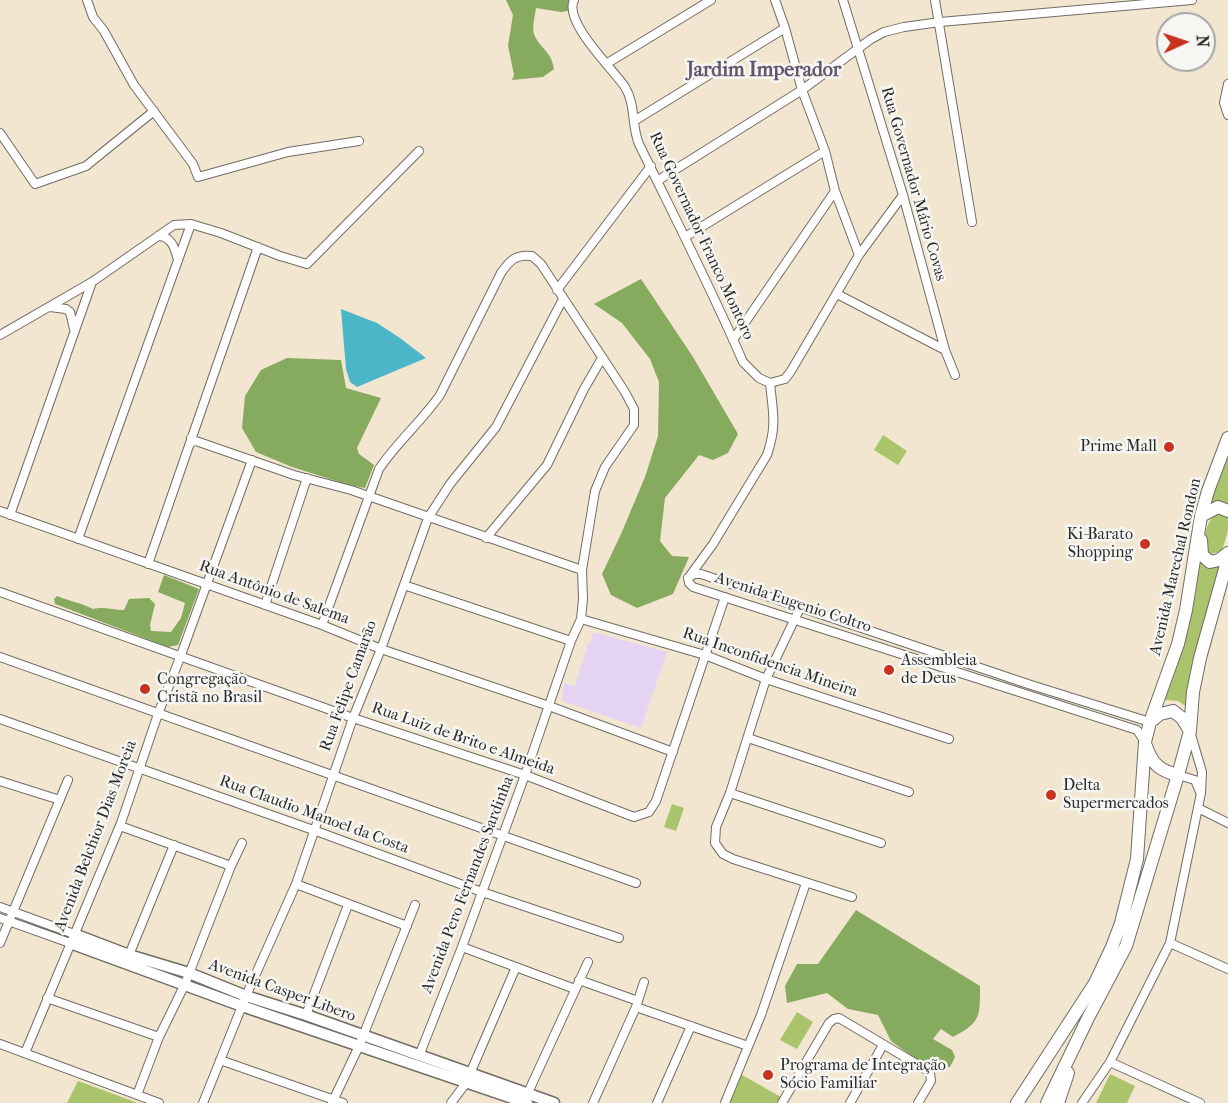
<!DOCTYPE html>
<meta charset="utf-8">
<style>
body{margin:0}
#map{position:relative;width:1228px;height:1103px;overflow:hidden;background:#f2e6d0;font-family:"IM FELL French Canon",serif}
canvas{display:block}
.north{position:absolute;left:1156px;top:12px;width:60px;height:60px;box-sizing:border-box;background:#f6f6f2;border:2px solid #a5a5a2;border-radius:50%;rotate:87deg;font-size:16px;font-weight:700;line-height:24px;text-align:center;color:#2b2b2b}
.north::after{content:'';display:block;margin:auto;width:21px;height:27px;background:#c8321e;clip-path:polygon(50% 0,100% 100%,50% 72%,0 100%)}
</style>
<div id="map">
<canvas width="1228" height="1103"></canvas>
<div class="north">N</div>
</div>
<script>
const ctx = document.querySelector('canvas').getContext('2d');
ctx.lineJoin = 'round';
function paint(path, color) {
  ctx.fillStyle = color;
  ctx.fill(path, 'evenodd');
}
function trace(path, color, width, dash) {
  ctx.strokeStyle = color;
  ctx.lineWidth = width;
  ctx.lineCap = dash ? 'butt' : 'round';
  ctx.setLineDash(dash || []);
  ctx.stroke(path);
}
function write(font, color, halo, rows, align = 'center') {
  ctx.font = font + ' "IM FELL French Canon",serif';
  ctx.lineWidth = 5;
  ctx.setLineDash([]);
  ctx.textBaseline = 'middle';
  ctx.strokeStyle = halo;
  ctx.fillStyle = color;
  for (const [text, x, y, turn = 0] of rows) {
    ctx.save();
    ctx.translate(x, y);
    ctx.rotate((+turn || 0) * Math.PI / 180);
    ctx.textAlign = isNaN(turn) ? turn : align;
    if (halo) ctx.strokeText(text, 0, 0);
    ctx.fillText(text, 0, 0);
    ctx.restore();
  }
}
const built = new Path2D(`
 M 593,632 L 667,652 L 641,728 L 562,701 L 564,683 L 575,686 L 588,643 L 591,643 Z`);
const green = new Path2D(`
 M 883,435 L 907,451 L 898,465 L 874,450 Z
 M 1228,457 L 1228,503 L 1214,503 L 1211,500 Z
 M 1215,514 L 1223,514 L 1228,517 L 1228,531 L 1222,551 L 1211,554 C 1199,544 1206,524 1215,514 Z
 M 1199,560 L 1225,563 L 1187,707 L 1178,701 L 1165,700 C 1181,654 1197,610 1199,560 Z
 M 672,804 L 684,808 L 676,831 L 664,827 Z
 M 797,1012 L 813,1022 L 797,1049 L 780,1040 Z
 M 737,1072 L 779,1096 L 784,1099 L 782,1103 L 731,1103 L 726,1100 Z
 M 1110,1074 L 1135,1086 L 1127,1103 L 1096,1103 Z
 M 78,1081 L 138,1103 L 67,1103 Z`);
const forest = new Path2D(`
 M 506,0 L 571,0 L 573,10 L 561,12 L 536,8 C 535,16 532,26 534,34 C 539,48 551,50 554,69 L 543,77 L 512,80 L 514,75 L 508,46 L 513,15 Z
 M 641,279 L 693,357 L 738,434 L 728,453 L 713,460 L 699,455 L 665,498 L 660,541 L 672,556 L 689,557 L 673,594 L 637,608 L 611,595 L 602,574 L 621,534 L 645,477 L 658,436 L 659,382 L 650,359 L 622,323 L 594,304 Z
 M 287,358 L 341,360 L 346,388 L 381,398 L 357,448 L 359,454 L 374,465 L 365,488 L 349,485 L 292,467 L 256,452 L 242,428 L 245,396 L 261,370 Z
 M 164,575 L 199,589 L 178,645 L 168,647 L 55,604 L 54,599 L 57,596 C 69,601 82,603 93,609 C 104,606 112,610 124,610 L 129,599 L 149,598 L 155,604 L 150,625 L 151,631 L 171,632 L 181,618 L 185,603 L 158,592 Z
 M 856,910 L 980,986 C 980,1017 981,1022 953,1037 L 941,1029 L 933,1039 L 952,1050 L 955,1057 L 950,1067 L 936,1069 L 913,1057 L 891,1041 L 878,1015 L 848,1009 L 827,993 L 787,1003 L 785,986 L 797,964 L 818,964 Z`);
const water = new Path2D(`
 M 341,309 L 377,323 L 400,338 L 426,358 L 357,387 L 350,382 L 346,369 Z`);
const minor = new Path2D(`
 M 87,0 L 93,17 L 104,31 L 134,85 L 193,164 L 198,177 L 288,152 L 359,141
 M 574,0 C 563,22 613,69 625,87 C 636,105 631,125 639,144 C 674,216 711,288 743,362 L 759,378 L 770,383
 M 775,0 L 785,28 L 802,90 L 825,151 L 835,191 L 859,255
 M 843,0 L 903,195 L 945,350 L 955,375
 M 935,0 L 972,222
 M 606,64 L 711,0
 M 1228,84 L 1224,103 L 1228,115
 M 634,121 L 785,28
 M 0,133 L 35,184 L 86,166 L 154,111
 M 657,181 L 802,90 L 871,39 L 884,32 L 904,27 L 940,22 L 1192,0
 M 158,236 C 172,236 175,249 178,260
 M 685,237 L 825,151
 M 557,290 L 651,166
 M 837,294 L 945,350
 M 50,307 L 66,309 L 70,312 L 74,329
 M 0,335 L 92,282 L 174,225 L 191,224 L 221,233 L 280,256 L 307,264 L 419,151
 M 733,340 L 835,191
 M 770,383 L 785,379 L 791,371 L 859,255 L 903,195
 M 191,438 L 192,442 L 196,441 L 294,475 L 351,490 L 582,570
 M 0,511 L 322,625 L 381,649 L 549,706 L 673,752
 M 10,515 L 92,282
 M 486,538 L 547,465 L 584,389 L 602,358
 M 78,539 L 191,224
 M 148,564 L 258,247
 M 689,577 L 713,544 L 767,455 C 777,426 773,413 770,383
 M 688,578 L 689,583 L 693,587 L 1137,730 L 1145,742
 M 688,578 L 694,574 L 701,574 L 1031,685 L 1150,722
 M 404,585 L 571,641
 M 0,592 L 353,718 L 525,775 L 634,817 L 649,812 L 656,801 L 725,597
 M 265,605 L 307,478
 M 800,608 L 766,679 L 730,793 L 716,827 L 715,843 L 723,854 L 733,859 L 852,897
 M 581,619 L 705,655 L 766,679 L 949,739
 M 322,625 L 379,469 C 397,442 422,421 440,395 L 501,273 C 510,260 516,254 532,256 L 541,264 L 625,392 L 634,409 L 634,425 L 605,467 L 595,491 L 582,570 L 583,599 L 581,619 L 571,641 L 525,775 L 462,947 L 419,1056
 M 0,657 L 636,883
 M 0,719 L 316,831 L 482,892 L 619,938
 M 748,738 L 909,792
 M 1178,775 L 1195,780 L 1200,792
 M 0,781 L 60,800
 M 730,793 L 881,843
 M 1198,808 L 1228,823
 M 120,826 L 231,866
 M 296,884 L 407,926
 M 0,907 L 74,934
 M 0,918 L 70,943
 M 0,943 L 68,780
 M 1170,943 L 1228,969
 M 462,947 L 575,989
 M 129,955 L 174,845
 M 579,980 L 638,1001
 M 47,998 L 159,1037
 M 636,1007 L 748,1046
 M 306,1015 L 348,905
 M 0,1044 L 159,1103
 M 25,1053 L 121,823 L 158,714 L 181,655 L 252,460
 M 220,1060 L 343,1103
 M 1110,1062 L 1200,1103
 M 137,1095 L 159,1037 L 185,984 L 231,866 L 242,843
 M 526,1097 L 588,962
 M 203,1103 L 246,996 L 296,884 L 353,718 L 381,649 L 428,518 L 450,484 L 496,427 L 563,299
 M 332,1103 L 359,1046 L 415,905
 M 451,1103 L 466,1083 L 516,967
 M 593,1103 L 636,1007 L 644,982
 M 657,1103 L 691,1026
 M 725,1103 L 761,1015 L 806,883
 M 782,1103 L 829,1023 L 834,1019 L 839,1018 L 930,1072 L 931,1081 L 918,1103
 M 850,1103 L 883,1045
 M 1082,1103 L 1110,1062 L 1170,943 L 1201,793 L 1202,772 L 1190,731`);
const tertiary = new Path2D(`
 M 74,934 L 129,955 L 189,973 L 246,996 L 306,1015 L 554,1103
 M 70,943 L 242,1006 L 527,1103`);
const secondary = new Path2D(`
 M 1201,516 L 1218,507 L 1228,511
 M 1201,540 L 1202,555 L 1210,562 L 1219,560 L 1228,553
 M 1150,722 L 1160,714 L 1173,711 L 1182,718 L 1190,731
 M 1146,746 C 1152,764 1160,771 1178,775
 M 1017,1103 L 1095,983 L 1112,947 L 1121,923 L 1137,859 L 1145,742 L 1150,722 L 1178,644 L 1186,610 L 1201,516 L 1208,491 L 1228,438
 M 1047,1103 L 1088,1018 L 1126,946 L 1178,775 L 1190,731 L 1193,692 L 1200,658 L 1228,558
 M 1058,1103 L 1068,1073`);
const markers = [
 [1169,447,6,"#c8321e"],
 [1145,544,6,"#c8321e"],
 [889,670,6,"#c8321e"],
 [145,689,6,"#c8321e"],
 [1051,795,6,"#c8321e"],
 [768,1075,6,"#c8321e"]
];
const streetNames = [
 ["Rua Governador Mário Covas",913,184,74],
 ["Rua Governador Franco Montoro",701,236,65],
 ["Avenida Marechal Rondon",1176,567,-77],
 ["Rua Antônio de Salema",274,593,20],
 ["Avenida Eugenio Coltro",793,603,18],
 ["Rua Inconfidencia Mineira",770,663,19],
 ["Rua Felipe Camarão",349,686,-70],
 ["Rua Luiz de Brito e Almeida",463,739,19],
 ["Rua Claudio Manoel da Costa",314,815,20],
 ["Avenida Belchior Dias Moreia",96,836,-69],
 ["Avenida Pero Fernandes Sardinha",468,885,-69],
 ["Avenida Casper Libero",282,991,20]
];
const poiNames = [
 ["Prime Mall",1157,447,"right"],
 ["Ki-Barato",1133,535,"right"],
 ["Shopping",1133,553,"right"],
 ["Assembleia",901,661],
 ["de Deus",901,679],
 ["Congregação",157,680],
 ["Cristã no Brasil",157,698],
 ["Delta",1063,786],
 ["Supermercados",1063,804],
 ["Programa de Integração",780,1066],
 ["Sócio Familiar",780,1084]
];
const quarterNames = [
 ["Jardim Imperador",764,71]
];
paint(built, '#e4d3f2');
paint(green, '#a9c46a');
paint(forest, '#86aa5e');
paint(water, '#4bb6c8');
trace(minor, '#716c65', 10);
trace(tertiary, '#716c65', 13);
trace(secondary, '#716c65', 14);
trace(minor, '#fff', 8);
trace(tertiary, '#fff', 10);
trace(secondary, '#fff', 12);
for (const [x, y, r, color] of markers) {
  const dot = new Path2D();
  dot.arc(x, y, r, 0, 2 * Math.PI);
  ctx.fillStyle = color;
  ctx.fill(dot);
  trace(dot, '#f6f6f2', 2);
}
write('16px', '#2b2b2b', '#f6f6f2', streetNames);
write('16px', '#2b2b2b', '#f6f6f2', poiNames, 'left');
write('bold 20px', '#61576d', '#f6f6f2', quarterNames);
</script>
